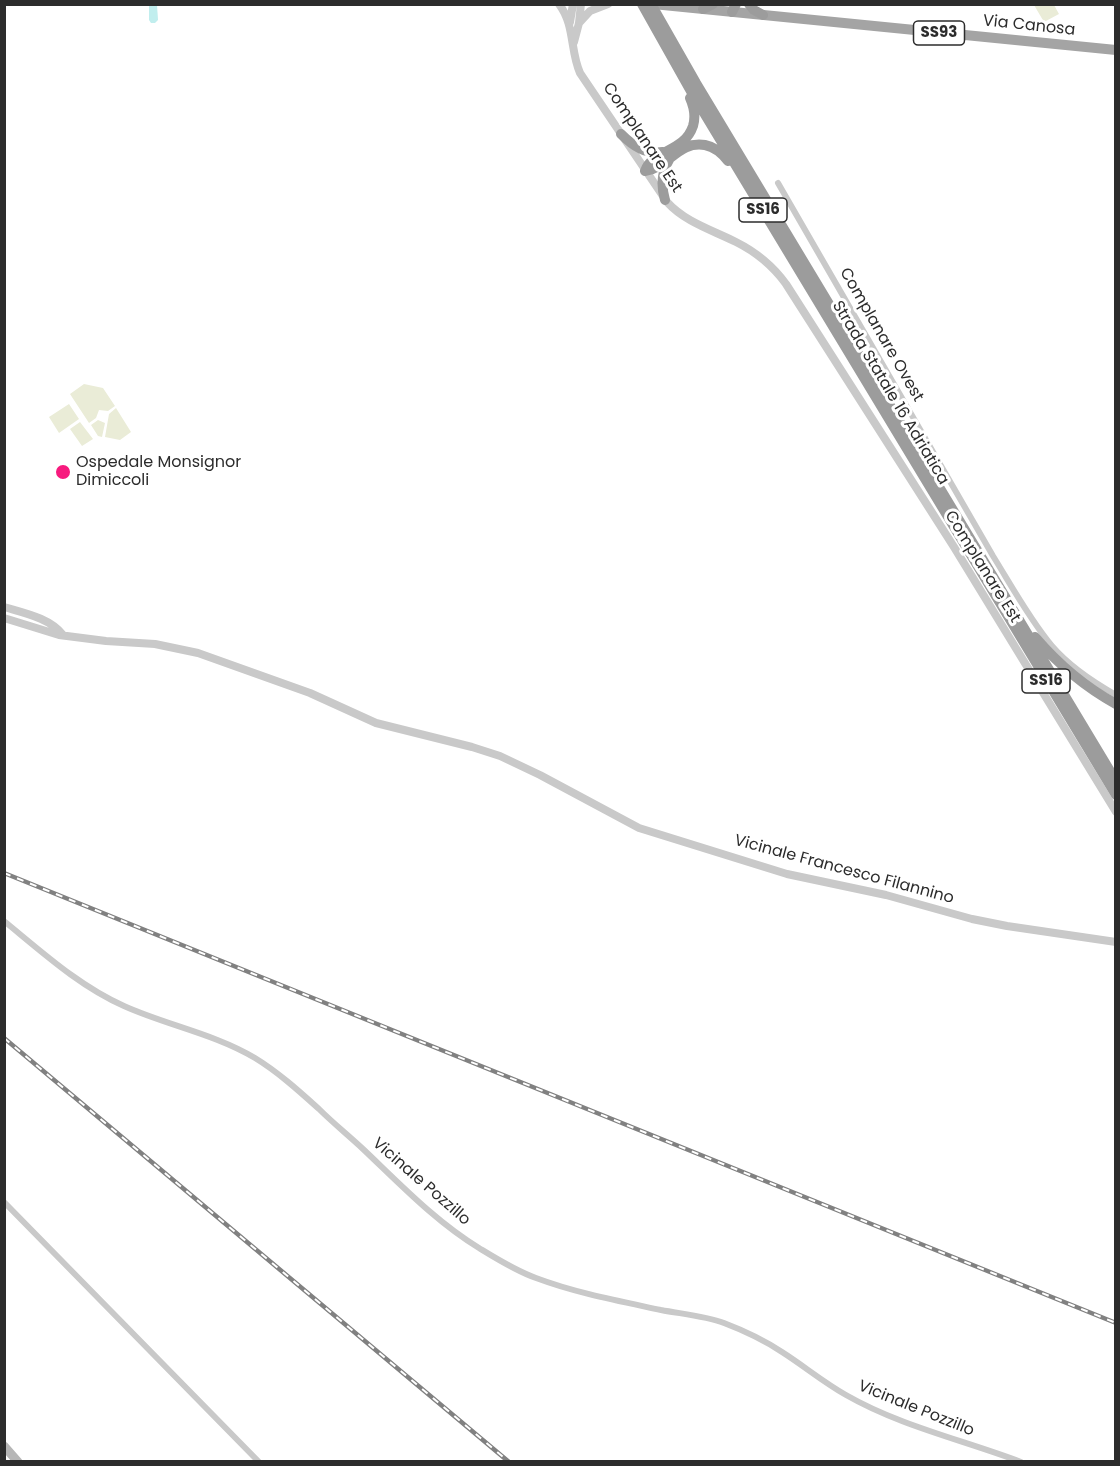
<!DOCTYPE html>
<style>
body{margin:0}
#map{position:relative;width:1120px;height:1466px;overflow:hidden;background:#fff;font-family:Poppins,sans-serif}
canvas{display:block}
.frame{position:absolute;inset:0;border:6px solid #2c2c2c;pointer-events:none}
</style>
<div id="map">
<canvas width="1120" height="1466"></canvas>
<div class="frame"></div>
</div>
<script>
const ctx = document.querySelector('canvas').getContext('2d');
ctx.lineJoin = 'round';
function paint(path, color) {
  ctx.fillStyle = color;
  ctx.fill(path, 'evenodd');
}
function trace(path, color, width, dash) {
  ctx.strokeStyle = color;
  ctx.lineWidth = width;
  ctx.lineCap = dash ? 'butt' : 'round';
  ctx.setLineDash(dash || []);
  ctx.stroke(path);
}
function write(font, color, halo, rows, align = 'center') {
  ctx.font = font + ' Poppins,sans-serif';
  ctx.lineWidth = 6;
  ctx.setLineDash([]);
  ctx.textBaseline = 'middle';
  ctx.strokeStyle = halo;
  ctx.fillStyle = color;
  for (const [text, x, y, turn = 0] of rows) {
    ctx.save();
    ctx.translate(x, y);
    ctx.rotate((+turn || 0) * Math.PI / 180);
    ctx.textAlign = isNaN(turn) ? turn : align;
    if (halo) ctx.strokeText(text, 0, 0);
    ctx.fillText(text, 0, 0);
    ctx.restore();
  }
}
const green = new Path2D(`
 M 1034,5 L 1054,5 L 1059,14 L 1044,22 Z
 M 84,384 L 103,388 L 115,406 L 108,411 L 99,410 L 96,418 L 89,423 L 70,394 Z
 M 69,404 L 79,419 L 59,433 L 49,417 Z
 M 116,408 L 131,432 L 120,440 L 105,437 L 109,414 Z
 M 98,420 L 105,423 L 102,437 L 98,436 L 91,425 Z
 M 80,422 L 93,439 L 82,446 L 70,429 Z`);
const water = new Path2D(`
 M 149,5 L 157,5 L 158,20 L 155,23 L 151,23 L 149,20 Z`);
const minor = new Path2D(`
 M 778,183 L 993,556 C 1011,585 1030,620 1052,646 C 1070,667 1093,682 1116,695
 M 4,921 C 42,952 79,986 124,1006 C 166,1025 215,1034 255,1058 C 278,1072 299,1091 319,1109 C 333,1123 348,1135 363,1149 C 400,1184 435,1221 479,1248 C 497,1259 516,1271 536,1278 C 576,1293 619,1301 661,1310 C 682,1314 705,1316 724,1323 C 745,1331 764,1340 782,1352 C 804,1366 823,1382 846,1395 C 900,1426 963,1440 1021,1462
 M 4,1202 L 259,1462`);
const tertiary = new Path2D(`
 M 559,4 C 575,25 570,51 580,73 L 667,202 C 685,222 712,230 736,242 C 756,252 773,266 786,284 L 954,547 L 1116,812
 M 570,22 L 573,4
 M 579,23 L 590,11 L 608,4
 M 574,42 L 579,23 L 581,4
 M 4,607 C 24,613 50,618 63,635
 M 4,618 L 59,635 L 106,641 L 155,644 L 198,653 L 310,693 L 376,723 L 472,747 L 500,756 L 540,775 L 639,828 L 787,874 L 886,895 L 972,919 L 1007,926 L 1116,942`);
const secondary = new Path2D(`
 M 4,1446 L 18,1462`);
const primary = new Path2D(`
 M 653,4 L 1116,50`);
const trunk = new Path2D(`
 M 642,4 L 692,93 L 1116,795
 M 651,4 L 696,83 L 1116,781
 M 749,4 L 754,10 L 763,15
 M 703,9 L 713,4
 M 732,12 L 736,4
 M 621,134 C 633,146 646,155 663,152
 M 645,171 C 668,168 679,140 705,145 C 715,147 722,153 728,161
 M 645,171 C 653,149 684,153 693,126 C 696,116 694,107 690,98
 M 665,200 C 661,186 661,173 669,160
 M 1035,637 C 1058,664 1085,687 1116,704`);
const rail = new Path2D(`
 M 4,873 L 1116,1323
 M 4,1038 L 509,1462`);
const markers = [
 [63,472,8,"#f71a7e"]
];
const shields = [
 [939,33,51],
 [763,210,48],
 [1046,681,48]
];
const shieldNames = [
 ["SS93",939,33],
 ["SS16",763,210],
 ["SS16",1046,681]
];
const streetNames = [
 ["Via Canosa",1029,26,6],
 ["Complanare Est",642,138,56],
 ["Complanare Ovest",881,335,60],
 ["Strada Statale 16 Adriatica",890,393,59],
 ["Complanare Est",982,567,58],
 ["Vicinale Francesco Filannino",844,870,15],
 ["Vicinale Pozzillo",421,1182,41],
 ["Vicinale Pozzillo",916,1409,22]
];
const poiNames = [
 ["Ospedale Monsignor",76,463],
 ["Dimiccoli",76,481]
];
paint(green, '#eaecd7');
paint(water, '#c1eeee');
trace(minor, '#c9c9c9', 6);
trace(tertiary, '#c9c9c9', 8);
trace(secondary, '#b6b6b6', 9);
trace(primary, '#a4a4a4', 10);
trace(trunk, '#9c9c9c', 10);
trace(rail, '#818181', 4.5);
trace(rail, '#fff', 2, [7]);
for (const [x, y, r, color] of markers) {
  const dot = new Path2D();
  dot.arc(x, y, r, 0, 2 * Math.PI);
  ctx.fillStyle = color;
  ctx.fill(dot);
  trace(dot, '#fff', 2);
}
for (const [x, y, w] of shields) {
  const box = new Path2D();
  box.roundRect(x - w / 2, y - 12, w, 24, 4.5);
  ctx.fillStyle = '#fff';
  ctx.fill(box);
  trace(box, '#2c2c2c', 1.5);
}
write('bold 15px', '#2c2c2c', null, shieldNames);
write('16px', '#2c2c2c', '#fff', streetNames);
write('16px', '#2c2c2c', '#fff', poiNames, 'left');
</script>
